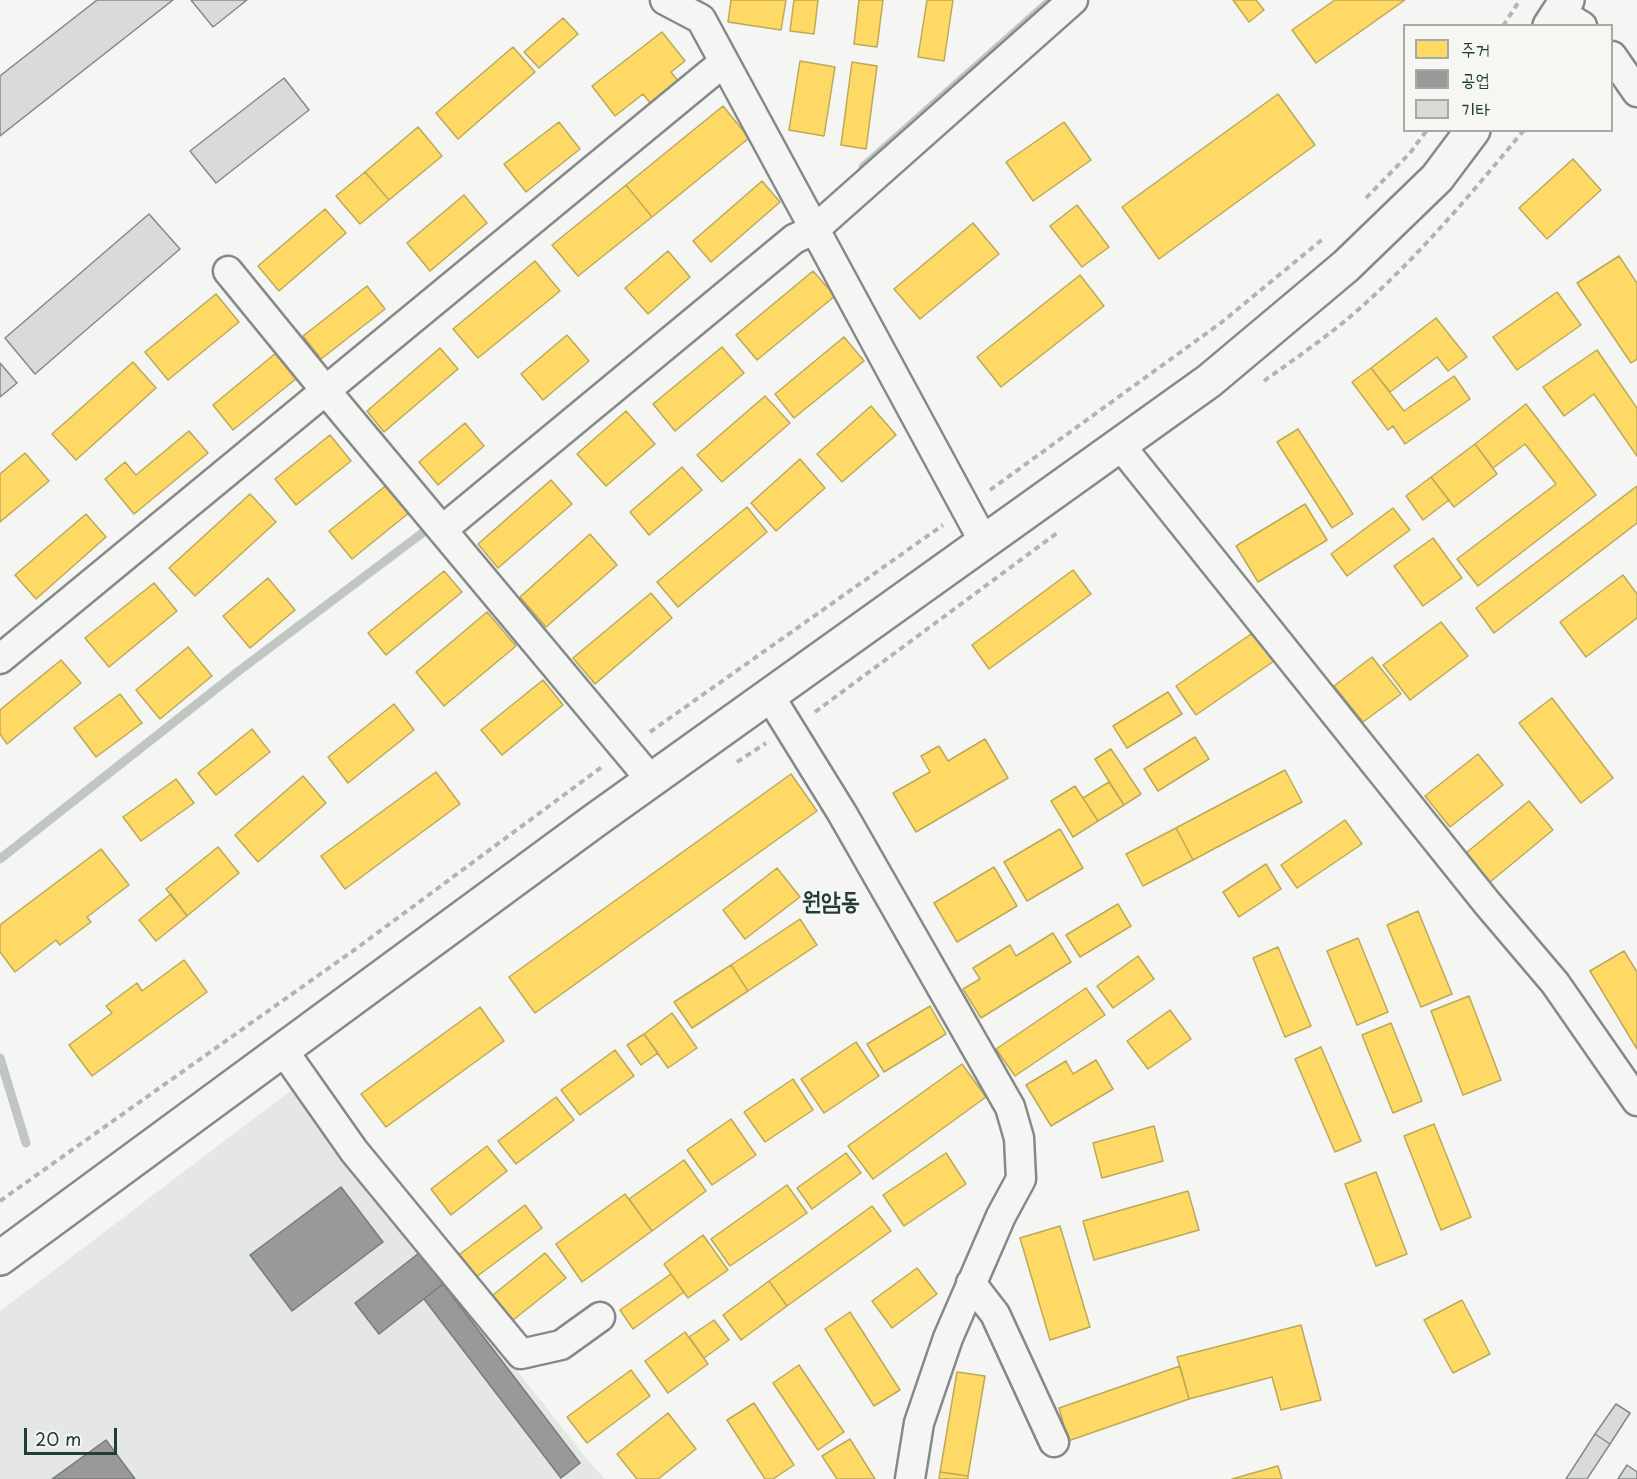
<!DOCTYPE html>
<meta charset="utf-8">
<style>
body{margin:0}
#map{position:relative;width:1637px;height:1479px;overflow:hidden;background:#f5f5f3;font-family:"Playpen Sans","Poor Story",sans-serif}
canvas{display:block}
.legend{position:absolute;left:1403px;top:24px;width:210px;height:108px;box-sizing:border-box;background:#f6f6f2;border:2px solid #a0aca6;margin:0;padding:8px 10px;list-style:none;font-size:18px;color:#1f3d34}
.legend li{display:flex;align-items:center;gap:12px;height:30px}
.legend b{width:30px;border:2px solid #a0aca6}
.scale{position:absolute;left:24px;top:1428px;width:93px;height:27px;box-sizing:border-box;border:3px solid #1f3d34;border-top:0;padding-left:8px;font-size:18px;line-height:21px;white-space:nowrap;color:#1f3d34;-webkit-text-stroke:4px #f6f6f2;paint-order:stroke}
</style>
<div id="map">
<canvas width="1637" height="1479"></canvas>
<ul class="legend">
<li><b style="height:16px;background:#ffd966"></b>주거</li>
<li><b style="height:16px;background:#999"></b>공업</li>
<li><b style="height:16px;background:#dadbd9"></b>기타</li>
</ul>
<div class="scale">20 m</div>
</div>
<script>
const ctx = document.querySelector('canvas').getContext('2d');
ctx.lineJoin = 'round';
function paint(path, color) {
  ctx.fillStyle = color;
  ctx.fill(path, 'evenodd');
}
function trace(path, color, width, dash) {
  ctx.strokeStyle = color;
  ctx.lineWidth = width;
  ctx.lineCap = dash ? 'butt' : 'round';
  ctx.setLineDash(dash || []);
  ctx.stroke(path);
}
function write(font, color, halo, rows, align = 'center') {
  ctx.font = font + ' "Playpen Sans","Poor Story",sans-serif';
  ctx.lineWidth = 6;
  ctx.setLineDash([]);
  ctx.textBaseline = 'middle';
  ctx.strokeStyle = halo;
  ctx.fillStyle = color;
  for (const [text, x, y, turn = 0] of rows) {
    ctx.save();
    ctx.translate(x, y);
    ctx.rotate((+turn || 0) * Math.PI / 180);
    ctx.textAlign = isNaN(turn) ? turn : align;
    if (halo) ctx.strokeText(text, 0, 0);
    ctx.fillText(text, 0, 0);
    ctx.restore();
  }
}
const built = new Path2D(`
 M 293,1089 L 591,1464 L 605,1479 L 0,1479 L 0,1311 Z`);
const homes = new Path2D(`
 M 731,0 L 786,0 L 781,30 L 728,22 Z
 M 794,0 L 818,0 L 814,34 L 790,31 Z
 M 859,0 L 883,0 L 877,47 L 854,44 Z
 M 927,0 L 953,0 L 944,61 L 918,57 Z
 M 1233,0 L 1256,0 L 1264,10 L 1249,22 Z
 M 1335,0 L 1405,0 L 1316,63 L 1292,30 Z
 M 563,18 L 578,34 L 539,68 L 524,52 Z
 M 662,32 L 685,61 L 671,72 L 683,87 L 655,109 L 643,94 L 615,116 L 592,86 Z
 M 513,47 L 535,72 L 458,139 L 436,113 Z
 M 800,61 L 835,67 L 824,136 L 789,130 Z
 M 852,62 L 877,66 L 866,149 L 841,145 Z
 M 1278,94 L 1315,145 L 1159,259 L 1122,207 Z
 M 723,106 L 749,138 L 652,217 L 626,185 Z
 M 559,122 L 580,149 L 526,192 L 504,164 Z
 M 1064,122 L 1091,160 L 1033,201 L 1006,162 Z
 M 418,127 L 442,156 L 389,200 L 365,172 Z
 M 1573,159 L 1601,190 L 1547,239 L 1519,208 Z
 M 365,172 L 389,200 L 360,224 L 336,196 Z
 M 762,181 L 780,202 L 711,262 L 693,241 Z
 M 626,185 L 652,217 L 578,276 L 552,245 Z
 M 464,195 L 487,223 L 430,271 L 407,243 Z
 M 1077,205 L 1109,247 L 1082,267 L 1050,226 Z
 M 325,209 L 346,233 L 279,291 L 258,266 Z
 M 973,223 L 999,254 L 920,319 L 894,289 Z
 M 668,251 L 690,277 L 648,314 L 625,288 Z
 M 1619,256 L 1637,283 L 1637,359 L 1631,363 L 1577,283 Z
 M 535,261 L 560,291 L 478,358 L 453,329 Z
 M 813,271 L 835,296 L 757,360 L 736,335 Z
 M 1080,275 L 1104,306 L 1001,387 L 977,357 Z
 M 367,286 L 385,309 L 321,359 L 303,336 Z
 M 1557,292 L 1581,325 L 1517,370 L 1493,337 Z
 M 216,294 L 239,322 L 168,380 L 145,352 Z
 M 1436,318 L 1467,357 L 1448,371 L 1437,357 L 1390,392 L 1371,368 Z
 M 567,335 L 589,361 L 543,400 L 521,374 Z
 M 844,337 L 864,361 L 794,418 L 775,394 Z
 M 722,347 L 744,373 L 675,431 L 653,404 Z
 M 440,348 L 458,369 L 384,432 L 367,411 Z
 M 1597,350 L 1637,408 L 1637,456 L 1594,394 L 1564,416 L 1543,387 Z
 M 276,353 L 297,378 L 233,430 L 213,405 Z
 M 133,362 L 156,388 L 76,460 L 52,434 Z
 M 1371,368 L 1404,411 L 1454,376 L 1470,399 L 1405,444 L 1393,426 L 1388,430 L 1352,382 Z
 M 765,396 L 790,423 L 722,482 L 697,455 Z
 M 1526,404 L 1596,495 L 1478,586 L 1457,559 L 1556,484 L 1525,444 L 1493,468 L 1475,444 Z
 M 871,406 L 896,435 L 842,482 L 817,454 Z
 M 626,411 L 655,444 L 606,486 L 577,454 Z
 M 465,423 L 484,446 L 438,485 L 419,462 Z
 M 1298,429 L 1353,514 L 1332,528 L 1277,442 Z
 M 189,431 L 208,453 L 134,514 L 105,479 L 125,462 L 136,475 Z
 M 330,435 L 351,461 L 296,505 L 275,479 Z
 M 1475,444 L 1497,474 L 1454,507 L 1431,477 Z
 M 25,453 L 49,481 L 0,522 L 0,474 Z
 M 800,459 L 825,488 L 776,531 L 751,503 Z
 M 682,467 L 702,490 L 649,535 L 630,512 Z
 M 1431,477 L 1449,500 L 1423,520 L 1406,496 Z
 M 551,480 L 572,504 L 498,568 L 478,544 Z
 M 388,484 L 410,512 L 352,559 L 329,531 Z
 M 1637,486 L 1637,523 L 1494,633 L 1476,608 Z
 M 250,494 L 276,522 L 195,596 L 169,568 Z
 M 1305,504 L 1327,540 L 1258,582 L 1236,546 Z
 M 747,507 L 767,532 L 678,607 L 657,582 Z
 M 1393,508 L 1410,530 L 1347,576 L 1331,554 Z
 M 86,514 L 106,537 L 36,599 L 15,575 Z
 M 590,534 L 617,565 L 546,627 L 520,597 Z
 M 1433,538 L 1462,578 L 1423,606 L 1394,566 Z
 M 1073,570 L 1091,594 L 989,669 L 972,645 Z
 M 444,571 L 462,592 L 386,655 L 368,633 Z
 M 1623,575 L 1637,594 L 1637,618 L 1586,657 L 1560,622 Z
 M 268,578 L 295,610 L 250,648 L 223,616 Z
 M 154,583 L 177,611 L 109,667 L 85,638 Z
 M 651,593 L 672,618 L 595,684 L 573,658 Z
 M 487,612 L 516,646 L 444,706 L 416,672 Z
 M 1441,622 L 1468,656 L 1410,700 L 1383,665 Z
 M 1254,632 L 1274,661 L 1196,715 L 1176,686 Z
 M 188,647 L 212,676 L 160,719 L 136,690 Z
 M 1372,657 L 1401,694 L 1363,722 L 1334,686 Z
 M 61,660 L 81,683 L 7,744 L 0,734 L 0,710 Z
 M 543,680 L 563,705 L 502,755 L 481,730 Z
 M 1168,692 L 1182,714 L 1127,748 L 1113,726 Z
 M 120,694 L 142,723 L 96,757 L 74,728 Z
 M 1552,698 L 1613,778 L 1581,803 L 1519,723 Z
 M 394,704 L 414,730 L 348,783 L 328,757 Z
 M 252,729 L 270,752 L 216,795 L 198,773 Z
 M 1195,737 L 1209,759 L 1158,791 L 1144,769 Z
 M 985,739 L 1008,778 L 916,832 L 893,793 L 930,772 L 921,756 L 939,746 L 948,761 Z
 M 1111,749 L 1141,794 L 1124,805 L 1095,759 Z
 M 1478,754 L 1503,785 L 1450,827 L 1425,796 Z
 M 1285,770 L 1302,802 L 1193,860 L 1176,828 Z
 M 436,772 L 460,804 L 345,889 L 321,856 Z
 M 791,774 L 817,811 L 535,1013 L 509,977 Z
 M 303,776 L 326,803 L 258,862 L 235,835 Z
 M 176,779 L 194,803 L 141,841 L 123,817 Z
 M 1109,782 L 1124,805 L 1098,821 L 1083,798 Z
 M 1075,786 L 1098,821 L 1073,837 L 1051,801 Z
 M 1529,801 L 1553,830 L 1490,882 L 1466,853 Z
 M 1345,820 L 1362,844 L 1297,888 L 1281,865 Z
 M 1176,828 L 1193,860 L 1143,886 L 1126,854 Z
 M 1060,829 L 1083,868 L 1027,901 L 1004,862 Z
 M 218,847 L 239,873 L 187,916 L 166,889 Z
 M 101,849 L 129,885 L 87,917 L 91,922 L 60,945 L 56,940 L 15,972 L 0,952 L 0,925 Z
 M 1266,864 L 1281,889 L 1239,917 L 1223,892 Z
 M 994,867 L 1017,906 L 957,942 L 934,903 Z
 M 777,868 L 800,897 L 745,939 L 723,910 Z
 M 171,894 L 187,916 L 156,941 L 139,920 Z
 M 1118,904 L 1131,926 L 1080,957 L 1066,935 Z
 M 1418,911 L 1452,994 L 1421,1007 L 1387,925 Z
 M 800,919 L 817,945 L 748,991 L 731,965 Z
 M 1053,933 L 1071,962 L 981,1018 L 963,989 L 980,979 L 973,968 L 1010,945 L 1016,956 Z
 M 1358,938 L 1388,1012 L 1357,1025 L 1327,951 Z
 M 1278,947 L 1311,1026 L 1285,1037 L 1253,958 Z
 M 1624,951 L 1637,972 L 1637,1049 L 1590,971 Z
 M 1138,956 L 1154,979 L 1113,1008 L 1097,986 Z
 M 184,960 L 207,992 L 92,1076 L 69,1045 L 112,1013 L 106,1006 L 137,983 L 142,991 Z
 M 731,965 L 748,991 L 692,1028 L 674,1002 Z
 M 1086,988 L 1105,1015 L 1015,1076 L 996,1049 Z
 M 1469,996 L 1501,1080 L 1463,1095 L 1431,1011 Z
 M 930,1006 L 946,1034 L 884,1072 L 867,1044 Z
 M 480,1007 L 504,1041 L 386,1127 L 361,1094 Z
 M 1170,1010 L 1191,1039 L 1148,1069 L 1127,1041 Z
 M 672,1013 L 697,1048 L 668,1068 L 644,1034 Z
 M 1391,1023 L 1422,1101 L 1393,1113 L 1362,1035 Z
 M 644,1034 L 658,1053 L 641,1065 L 627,1045 Z
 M 856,1042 L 879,1076 L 824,1113 L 801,1079 Z
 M 1321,1047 L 1361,1141 L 1335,1152 L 1295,1059 Z
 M 615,1050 L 634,1076 L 580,1115 L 561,1090 Z
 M 1096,1060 L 1113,1089 L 1051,1126 L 1026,1085 L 1066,1061 L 1073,1074 Z
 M 962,1064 L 986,1097 L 873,1179 L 848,1146 Z
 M 793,1079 L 813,1110 L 765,1142 L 744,1112 Z
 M 556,1097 L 574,1120 L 516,1164 L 498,1141 Z
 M 731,1119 L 756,1155 L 712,1185 L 687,1150 Z
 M 1434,1124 L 1471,1217 L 1441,1230 L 1404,1136 Z
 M 1154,1126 L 1163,1161 L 1102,1178 L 1093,1143 Z
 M 487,1146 L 507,1171 L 451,1215 L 431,1189 Z
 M 846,1153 L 861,1173 L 812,1209 L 797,1188 Z
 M 946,1153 L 966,1184 L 904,1226 L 883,1195 Z
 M 684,1160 L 706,1191 L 652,1231 L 629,1199 Z
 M 1376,1172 L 1407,1254 L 1376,1266 L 1345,1184 Z
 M 787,1185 L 807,1213 L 730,1266 L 711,1239 Z
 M 1188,1191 L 1199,1230 L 1094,1260 L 1083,1221 Z
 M 625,1194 L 652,1231 L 582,1282 L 556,1244 Z
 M 525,1205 L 542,1228 L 472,1280 L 456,1257 Z
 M 872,1206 L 891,1231 L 787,1306 L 769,1281 Z
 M 1060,1226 L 1090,1327 L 1050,1340 L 1020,1238 Z
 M 703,1235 L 728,1270 L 688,1298 L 664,1264 Z
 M 545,1253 L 566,1278 L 508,1324 L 488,1299 Z
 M 917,1268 L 937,1294 L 892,1328 L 872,1301 Z
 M 671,1274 L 684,1292 L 633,1329 L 620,1310 Z
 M 769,1281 L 787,1306 L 741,1340 L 723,1315 Z
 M 1462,1300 L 1490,1354 L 1453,1373 L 1424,1320 Z
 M 850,1312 L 900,1390 L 874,1406 L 825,1329 Z
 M 714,1320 L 729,1340 L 704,1358 L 689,1337 Z
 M 1301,1325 L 1321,1400 L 1281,1410 L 1272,1377 L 1189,1399 L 1177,1357 Z
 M 685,1332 L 708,1364 L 668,1393 L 645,1361 Z
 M 799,1365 L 844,1432 L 818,1450 L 773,1383 Z
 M 1180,1366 L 1189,1399 L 1068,1441 L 1059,1408 Z
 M 631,1370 L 650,1396 L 587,1443 L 567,1417 Z
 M 957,1372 L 985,1376 L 968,1476 L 940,1472 Z
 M 754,1403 L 794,1465 L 773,1479 L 765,1479 L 727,1420 Z
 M 668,1413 L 696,1449 L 658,1479 L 637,1479 L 617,1454 Z
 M 850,1439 L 875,1479 L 837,1479 L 822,1456 Z
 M 1278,1466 L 1282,1479 L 1232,1479 Z
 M 940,1472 L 968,1476 L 968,1479 L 939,1479 Z`);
const industry = new Path2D(`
 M 341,1187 L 383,1242 L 292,1311 L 250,1255 Z
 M 419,1253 L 443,1284 L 379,1334 L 355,1303 Z
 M 443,1284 L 580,1463 L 561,1478 L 424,1299 Z
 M 106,1440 L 135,1479 L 52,1479 Z`);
const stream = new Path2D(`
 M 863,167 L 1051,0
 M 0,859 L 240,670 L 433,525
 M 0,1058 L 26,1143`);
const building = new Path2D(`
 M 97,0 L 173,0 L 0,136 L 0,76 Z
 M 191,0 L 247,0 L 213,27 Z
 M 284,78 L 309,110 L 216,183 L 190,151 Z
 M 149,214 L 180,249 L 35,374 L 5,338 Z
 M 0,363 L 17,383 L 0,397 Z
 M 1616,1404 L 1630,1413 L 1610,1444 L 1595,1434 Z
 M 1595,1434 L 1610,1444 L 1587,1479 L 1566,1479 Z
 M 1627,1465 L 1637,1472 L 1637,1479 L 1618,1479 Z`);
const path = new Path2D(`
 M 1503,26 L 1520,0
 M 1366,198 L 1410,153 L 1427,130
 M 1264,381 C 1300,355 1337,330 1369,300 C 1426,248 1475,189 1524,130
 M 990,490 L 1222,322 L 1324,238
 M 815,712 L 1057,533
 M 650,732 L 943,525
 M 737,762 L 766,743
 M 0,1201 L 357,948 L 603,766`);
const street = new Path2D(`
 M 665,0 L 701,19 L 984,542
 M 1559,12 L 1582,26
 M 1612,56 L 1637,92
 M 228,271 L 326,391 L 651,780
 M 1120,445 L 1487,903 L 1555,983 L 1637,1101
 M 442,530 L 794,239 L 815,229 L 1073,0
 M 0,659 L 724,62
 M 769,695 L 842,813 L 1010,1107 L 1019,1138 L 1021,1179 L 1001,1216 L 948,1338 L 919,1423 L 910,1479
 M 283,1050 L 354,1151 L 521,1354 L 561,1345 L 600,1317
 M 971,1283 L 995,1314 L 1054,1442`);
const secondary = new Path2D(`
 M 1550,26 L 1567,0
 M 0,1258 L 594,821 L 1209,381 L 1346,266 L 1437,178 L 1473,130`);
const quarterNames = [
 ["원암동",831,902]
];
paint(built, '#e5e7e4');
paint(homes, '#ffd966');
trace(homes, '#bcaa57', 1.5);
paint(industry, '#999');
trace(industry, '#747d7b', 1.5);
trace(stream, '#c0c7c3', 9);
paint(building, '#dadbd9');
trace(building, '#858a88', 1.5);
trace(street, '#858a88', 33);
trace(secondary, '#858a88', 38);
trace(path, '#b0b4b2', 4, [6, 4.5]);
trace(street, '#f5f5f3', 28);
trace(secondary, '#f5f5f3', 33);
write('bold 24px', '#1f3d34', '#f6f6f2', quarterNames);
</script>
